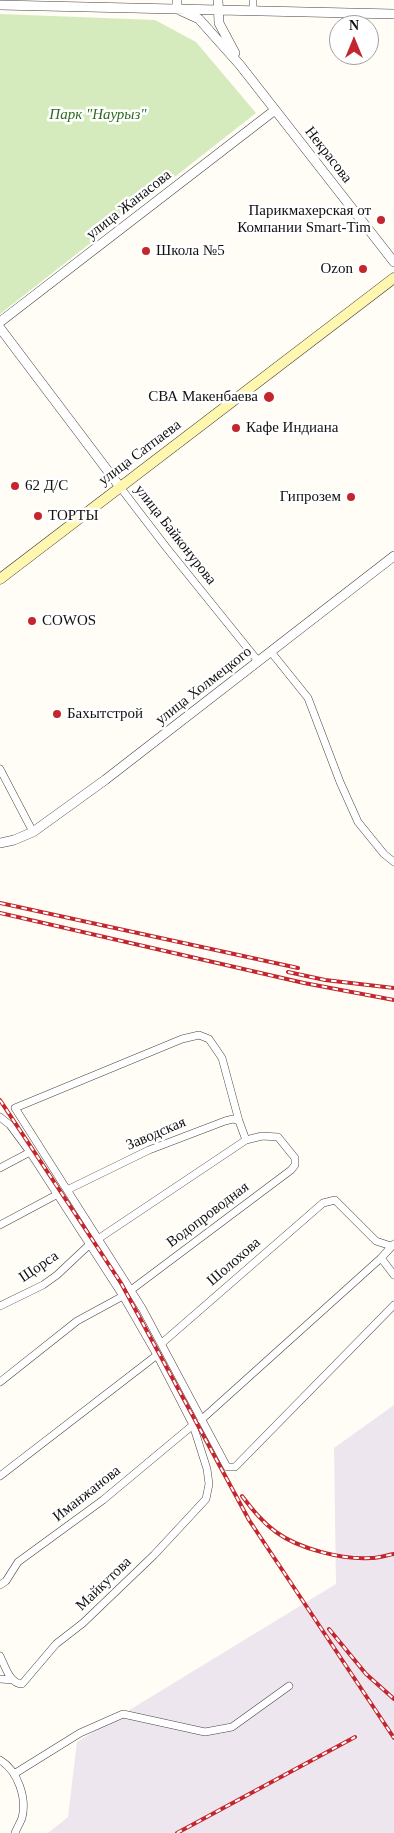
<!DOCTYPE html>
<meta charset="utf-8">
<style>
body{margin:0}
#map{position:relative;width:394px;height:1833px;overflow:hidden;background:#fffdf5;font-family:Georgia,serif}
canvas{display:block}
.north{position:absolute;left:329px;top:15px;width:50px;height:50px;box-sizing:border-box;background:#fff;border:1px solid #a0a0a0;border-radius:50%;rotate:0deg;font-size:14px;font-weight:700;line-height:20px;text-align:center;color:#111}
.north::after{content:'';display:block;margin:auto;width:18px;height:22px;background:#c4262e;clip-path:polygon(50% 0,100% 100%,50% 72%,0 100%)}
</style>
<div id="map">
<canvas width="394" height="1833"></canvas>
<div class="north">N</div>
</div>
<script>
const ctx = document.querySelector('canvas').getContext('2d');
ctx.lineJoin = 'round';
function paint(path, color) {
  ctx.fillStyle = color;
  ctx.fill(path, 'evenodd');
}
function trace(path, color, width, dash) {
  ctx.strokeStyle = color;
  ctx.lineWidth = width;
  ctx.lineCap = dash ? 'butt' : 'round';
  ctx.setLineDash(dash || []);
  ctx.stroke(path);
}
function write(font, color, halo, rows, align = 'center') {
  ctx.font = font + ' Georgia,serif';
  ctx.lineWidth = 5;
  ctx.setLineDash([]);
  ctx.textBaseline = 'middle';
  ctx.strokeStyle = halo;
  ctx.fillStyle = color;
  for (const [text, x, y, turn = 0] of rows) {
    ctx.save();
    ctx.translate(x, y);
    ctx.rotate((+turn || 0) * Math.PI / 180);
    ctx.textAlign = isNaN(turn) ? turn : align;
    if (halo) ctx.strokeText(text, 0, 0);
    ctx.fillText(text, 0, 0);
    ctx.restore();
  }
}
const industrial = new Path2D(`
 M 394,1405 L 394,1833 L 48,1833 L 68,1817 L 77,1742 L 336,1584 L 334,1448 Z`);
const green = new Path2D(`
 M 0,14 L 155,20 L 196,42 L 256,113 L 0,314 Z`);
const minor = new Path2D(`
 M 253,11 L 253,0
 M 120,487 L 166,547 L 258,661
 M 271,652 L 308,698 L 340,782 L 358,822 L 384,854 L 394,862
 M 0,769 L 33,832
 M 0,1117 L 10,1125 L 30,1152 L 123,1296 L 157,1355 L 193,1425 L 207,1469 L 209,1484 L 206,1499 L 154,1555 L 83,1623 L 56,1644 L 22,1684 C 10,1684 5,1666 0,1656
 M 239,1121 L 222,1058 L 209,1039 L 199,1035 L 182,1039 L 15,1108 L 142,1308 L 227,1467 L 235,1467 L 394,1305
 M 0,1168 L 30,1152
 M 67,1190 L 149,1150 L 225,1121 L 233,1119 L 239,1121 L 246,1140
 M 0,1225 L 58,1194
 M 98,1239 L 246,1140 L 262,1136 L 278,1137 L 295,1158 L 295,1165 L 291,1170 L 131,1290
 M 381,1258 L 394,1275
 M 0,1306 L 43,1285 L 57,1275 L 90,1244
 M 162,1343 L 323,1203 L 335,1200 L 376,1241 L 391,1246
 M 0,1382 L 77,1321 L 123,1296
 M 201,1420 L 381,1258 L 394,1244
 M 0,1476 L 157,1355
 M 0,1585 L 6,1581 L 18,1562 L 103,1500 L 193,1425
 M 0,1679 L 13,1680
 M 0,1760 C 18,1771 27,1798 22,1818 C 20,1823 17,1828 15,1833
 M 14,1774 L 80,1733 L 123,1714 L 205,1732 L 232,1727 L 289,1686`);
const tertiary = new Path2D(`
 M 177,0 L 177,9 L 199,19 L 240,65 L 394,262
 M 218,0 L 219,23 L 235,53
 M 0,5 L 394,14
 M 0,322 L 275,110
 M 0,328 L 120,487
 M 0,843 L 14,840 L 33,832 L 105,780 L 394,556`);
const secondary = new Path2D(`
 M 0,579 L 394,278`);
const rail = new Path2D(`
 M 0,903 L 298,968
 M 0,913 L 304,983 L 394,1000
 M 288,972 L 325,980 L 394,988
 M 0,1100 L 121,1283 L 249,1520 L 394,1738
 M 242,1496 C 252,1509 262,1522 276,1532 C 299,1549 343,1560 371,1558 C 379,1558 387,1555 394,1554
 M 329,1629 L 366,1674 L 394,1699
 M 177,1833 L 355,1737`);
const markers = [
 [381,220,5,"#c4262e"],
 [146,251,5,"#c4262e"],
 [363,269,5,"#c4262e"],
 [269,397,6,"#c4262e"],
 [236,428,5,"#c4262e"],
 [15,486,5,"#c4262e"],
 [351,497,5,"#c4262e"],
 [38,516,5,"#c4262e"],
 [32,621,5,"#c4262e"],
 [57,714,5,"#c4262e"]
];
const parkNames = [
 ["Парк \"Наурыз\"",98,115]
];
const streetNames = [
 ["Некрасова",328,155,52],
 ["улица Жанасова",129,205,-38],
 ["улица Сатпаева",140,453,-37],
 ["улица Байконурова",175,535,52],
 ["улица Холмецкого",204,686,-38],
 ["Заводская",156,1134,-23],
 ["Водопроводная",208,1215,-37],
 ["Шолохова",234,1262,-41],
 ["Щорса",39,1267,-34],
 ["Иманжанова",87,1494,-38],
 ["Майкутова",104,1584,-44]
];
const poiNames = [
 ["Парикмахерская от",371,211,"right"],
 ["Компании Smart-Tim",371,228,"right"],
 ["Школа №5",156,251],
 ["Ozon",353,269,"right"],
 ["СВА Макенбаева",258,397,"right"],
 ["Кафе Индиана",246,428],
 ["62 Д/С",25,486],
 ["Гипрозем",341,497,"right"],
 ["ТОРТЫ",48,516],
 ["COWOS",42,621],
 ["Бахытстрой",67,714]
];
paint(industrial, '#eee6ef');
paint(green, '#d5ebbd');
trace(minor, '#444', 8);
trace(tertiary, '#444', 10);
trace(secondary, '#333', 11);
trace(minor, '#fff', 7);
trace(tertiary, '#fff', 9);
trace(secondary, '#fff6b0', 10);
trace(rail, '#c4262e', 4);
trace(rail, '#fff', 2, [5.5]);
for (const [x, y, r, color] of markers) {
  const dot = new Path2D();
  dot.arc(x, y, r, 0, 2 * Math.PI);
  ctx.fillStyle = color;
  ctx.fill(dot);
  trace(dot, '#fff', 2);
}
write('italic 15px', '#2f6b1f', '#fff', parkNames);
write('15px', '#111', '#fff', streetNames);
write('15px', '#111', '#fff', poiNames, 'left');
</script>
